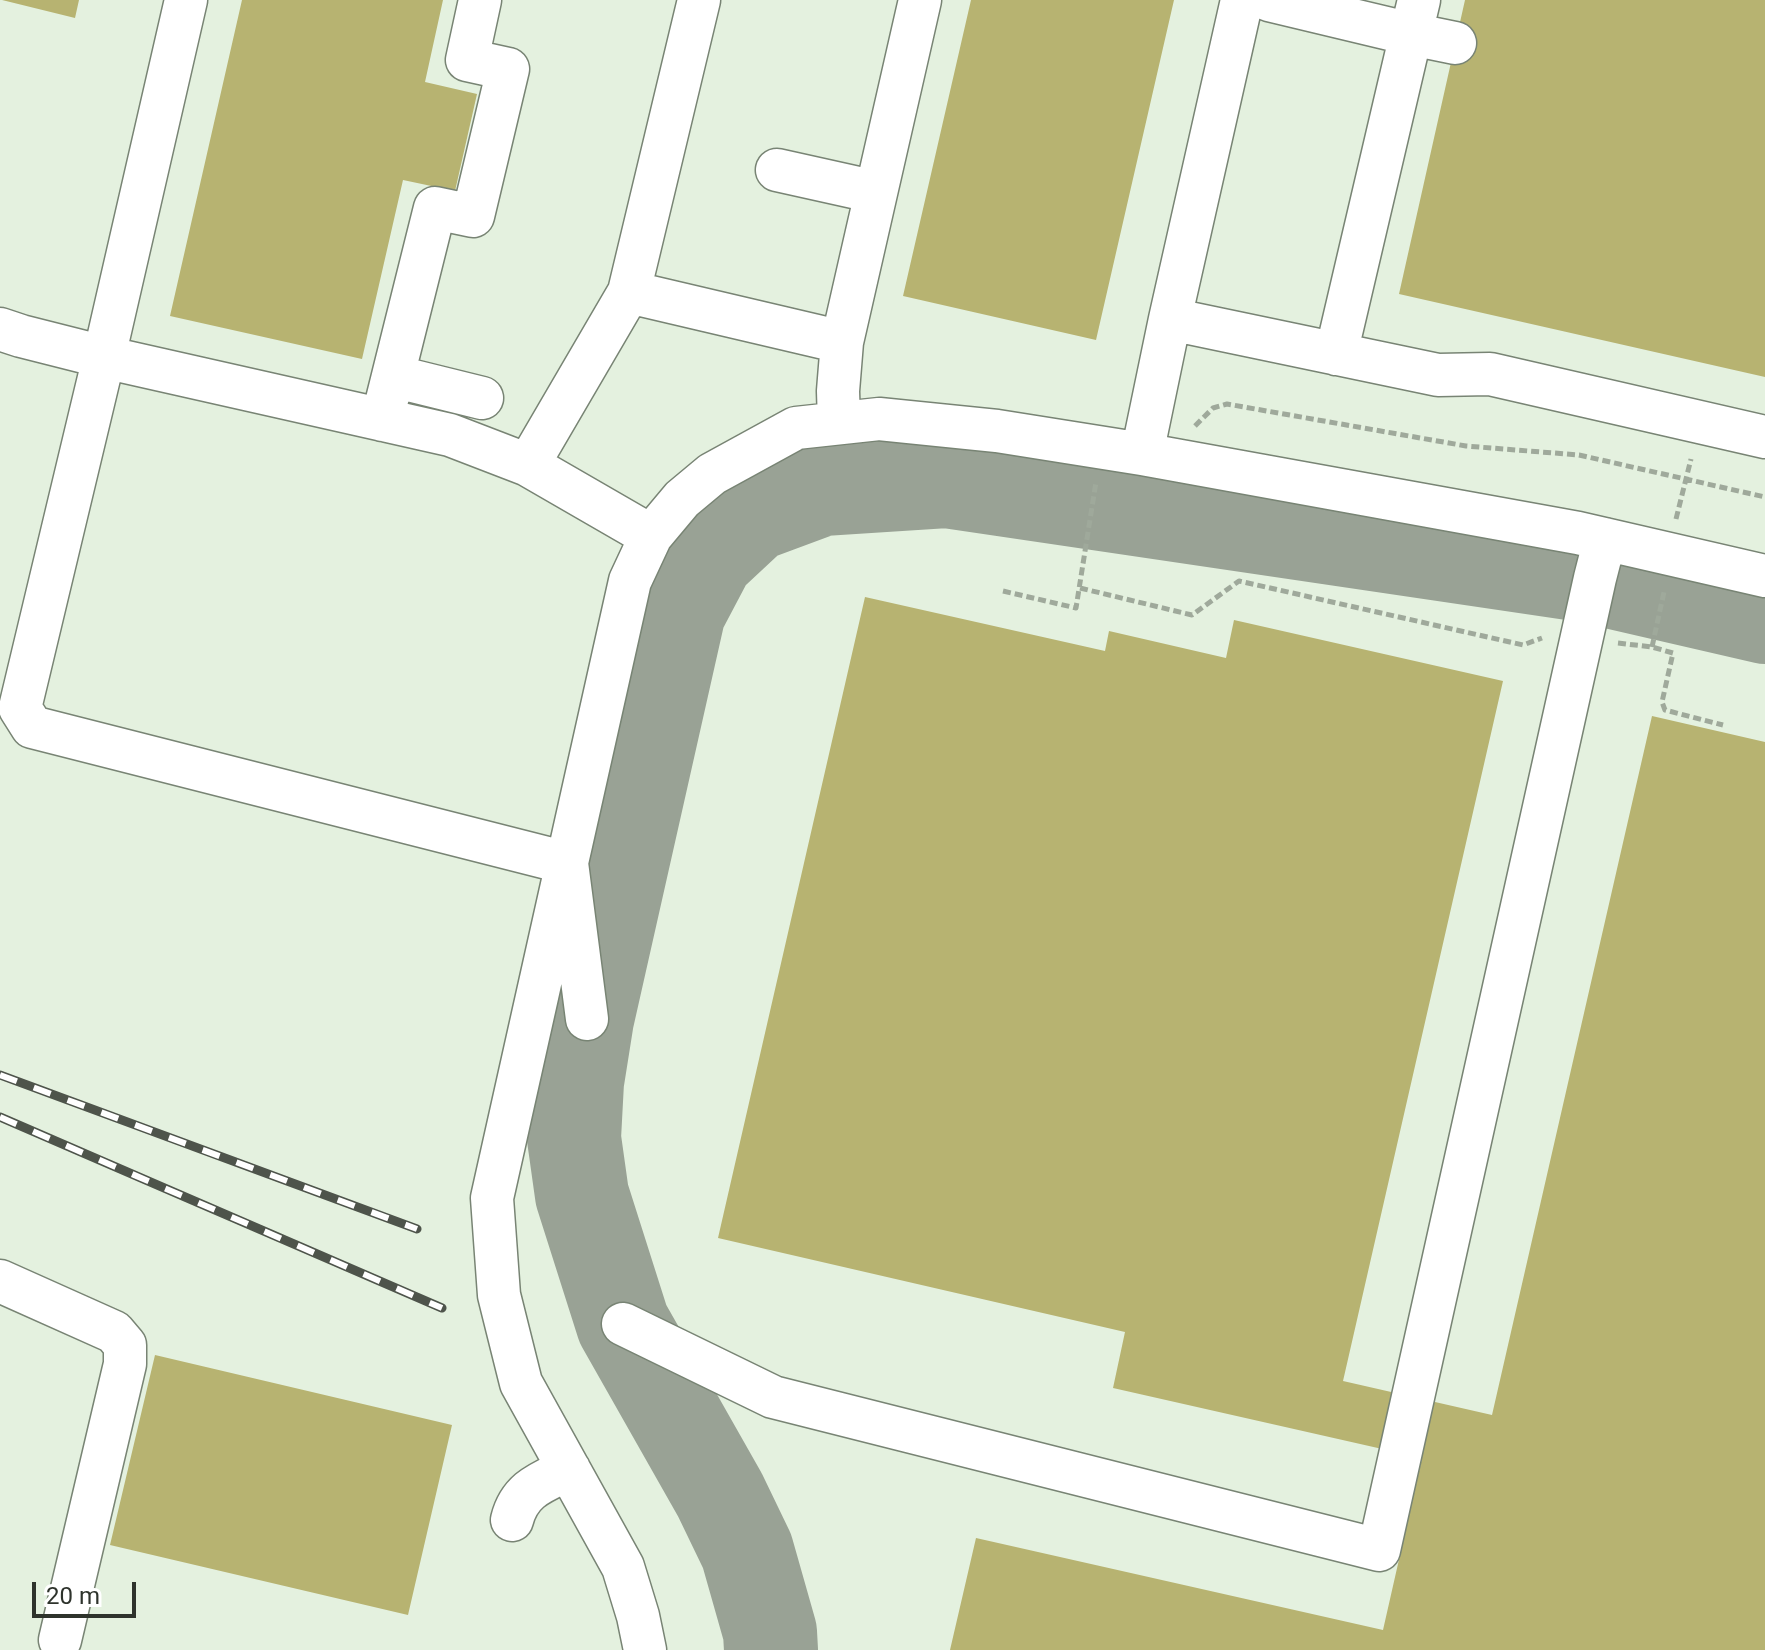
<!DOCTYPE html>
<style>
body{margin:0}
#map{position:relative;width:1765px;height:1650px;overflow:hidden;background:#e4f1df;font-family:Roboto,sans-serif}
canvas{display:block}
.scale{position:absolute;left:32px;top:1582px;width:104px;height:36px;box-sizing:border-box;border:4px solid #2e332c;border-top:0;padding-left:10px;font-size:24px;line-height:28px;white-space:nowrap;color:#2e332c;-webkit-text-stroke:6px #fff;paint-order:stroke}
</style>
<div id="map">
<canvas width="1765" height="1650"></canvas>
<div class="scale">20 m</div>
</div>
<script>
const ctx = document.querySelector('canvas').getContext('2d');
ctx.lineJoin = 'round';
function trace(path, color, width, dash) {
  ctx.strokeStyle = color;
  ctx.lineWidth = width;
  ctx.lineCap = dash ? 'butt' : 'round';
  ctx.setLineDash(dash || []);
  ctx.stroke(path);
}
function paint(path, color) {
  ctx.fillStyle = color;
  ctx.fill(path, 'evenodd');
}
const taxiway = new Path2D(`
 M 771,1650 L 770,1632 L 747,1551 L 720,1495 L 623,1324 L 582,1195 L 574,1138 L 577,1082 L 587,1019 L 679,611 L 708,556 L 752,515 L 822,489 L 946,481 L 1583,575 L 1765,617`);
const building = new Path2D(`
 M 2,0 L 79,0 L 75,18 Z
 M 242,0 L 443,0 L 425,82 L 477,94 L 455,191 L 403,180 L 362,359 L 170,316 Z
 M 971,0 L 1174,0 L 1096,340 L 903,296 Z
 M 1465,0 L 1765,0 L 1765,377 L 1399,294 Z
 M 865,597 L 1105,651 L 1109,631 L 1226,658 L 1234,620 L 1503,681 L 1343,1381 L 1492,1415 L 1652,716 L 1765,742 L 1765,1650 L 950,1650 L 976,1538 L 1383,1630 L 1422,1458 L 1113,1388 L 1125,1332 L 718,1238 Z
 M 155,1355 L 452,1425 L 408,1615 L 110,1545 Z`);
const path = new Path2D(`
 M 1195,426 L 1213,408 L 1227,404 L 1466,446 L 1579,455 L 1765,497
 M 1676,519 L 1691,459
 M 1080,588 L 1192,615 L 1239,581 L 1523,645 L 1542,638
 M 1003,591 L 1076,608 L 1096,482
 M 1618,643 L 1652,647 L 1673,653 L 1662,702 L 1665,710 L 1723,725
 M 1652,647 L 1664,592`);
const minor = new Path2D(`
 M 186,0 L 104,357 L 20,708 L 32,727 L 567,863 L 587,1019
 M 1269,0 L 1411,34 L 1336,354
 M 1419,0 L 1411,34 L 1455,43
 M 777,170 L 876,192
 M 629,292 L 842,342 L 838,391 L 839,423
 M 1170,319 L 1438,375 L 1490,374 L 1765,437
 M 0,329 L 21,336 L 104,357 L 450,435 L 528,465 L 651,536
 M 842,342 L 920,0
 M 393,376 L 482,398
 M 382,420 L 435,208 L 473,216 L 508,69 L 467,60 L 480,0
 M 1142,454 L 1170,319 L 1242,0
 M 528,465 L 629,292 L 699,0
 M 0,1281 L 114,1332 L 125,1345 L 125,1364 L 60,1640
 M 623,1324 L 773,1397 L 1379,1550 L 1595,578 L 1605,539
 M 512,1520 C 520,1488 543,1482 569,1469
 M 645,1650 L 638,1616 L 623,1567 L 521,1383 L 499,1295 L 492,1198 L 630,581 L 651,536 L 682,499 L 712,474 L 796,428 L 879,419 L 997,431 L 1142,454 L 1578,533 L 1765,576`);
const rail = new Path2D(`
 M 0,1075 L 417,1229
 M 0,1117 L 442,1308`);
trace(taxiway, '#99a295', 94);
paint(building, '#b7b371');
trace(minor, '#788474', 45);
trace(path, '#9fa99b', 5, [8, 4]);
trace(minor, '#fff', 42);
trace(rail, '#4e544b', 9);
trace(rail, '#fff', 6, [18]);
</script>
